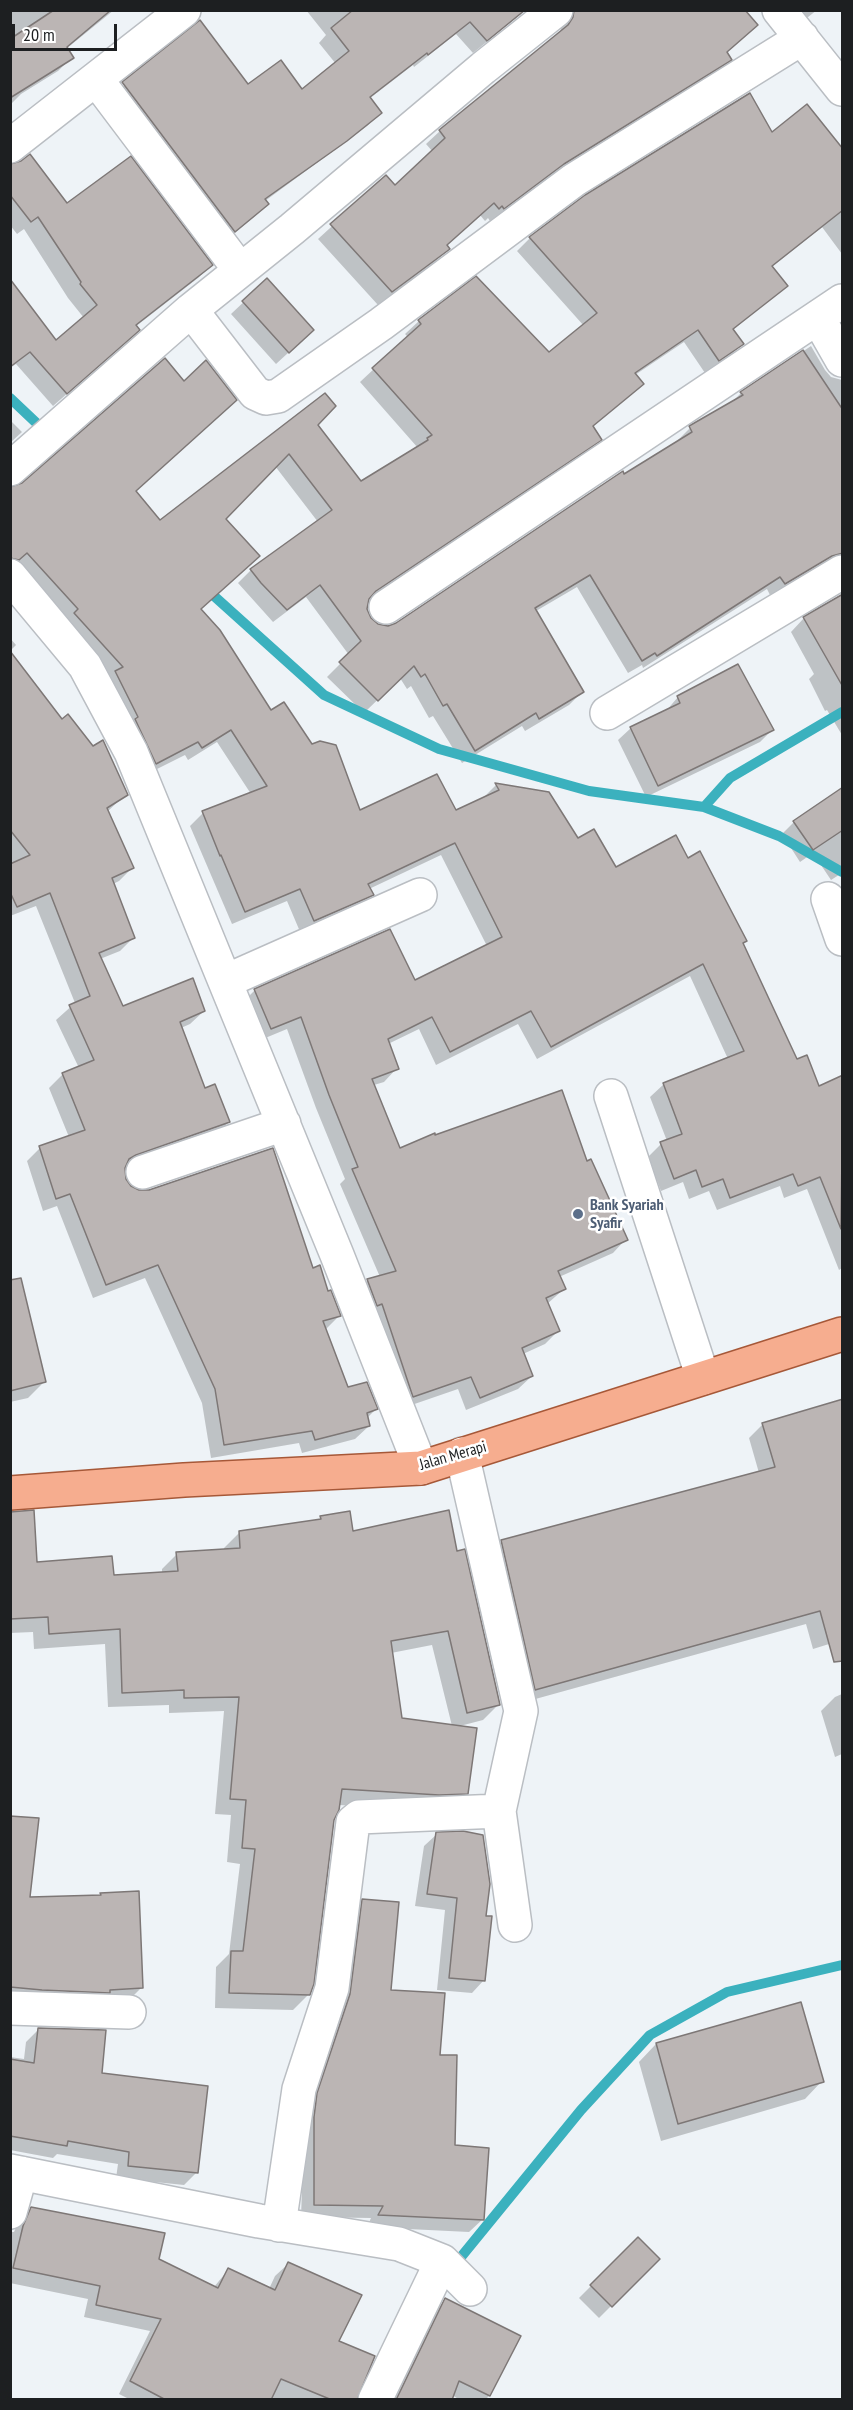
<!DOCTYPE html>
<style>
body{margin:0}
#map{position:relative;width:853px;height:2410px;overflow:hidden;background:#eef3f7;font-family:"PT Sans Narrow",sans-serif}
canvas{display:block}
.frame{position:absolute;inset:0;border:12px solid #1d1f21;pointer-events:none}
.scale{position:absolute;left:12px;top:24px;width:105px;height:27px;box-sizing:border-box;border:3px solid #1d1f21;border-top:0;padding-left:8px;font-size:18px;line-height:21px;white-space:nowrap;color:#1d1f21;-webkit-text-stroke:4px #fff;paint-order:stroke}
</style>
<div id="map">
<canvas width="853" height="2410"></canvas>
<div class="frame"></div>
<div class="scale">20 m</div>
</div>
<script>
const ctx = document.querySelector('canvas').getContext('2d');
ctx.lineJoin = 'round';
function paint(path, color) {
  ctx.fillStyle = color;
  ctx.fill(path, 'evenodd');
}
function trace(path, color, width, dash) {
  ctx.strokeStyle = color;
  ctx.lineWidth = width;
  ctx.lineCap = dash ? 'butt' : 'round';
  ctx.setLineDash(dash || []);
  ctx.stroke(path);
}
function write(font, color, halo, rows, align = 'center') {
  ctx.font = font + ' "PT Sans Narrow",sans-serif';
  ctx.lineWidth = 5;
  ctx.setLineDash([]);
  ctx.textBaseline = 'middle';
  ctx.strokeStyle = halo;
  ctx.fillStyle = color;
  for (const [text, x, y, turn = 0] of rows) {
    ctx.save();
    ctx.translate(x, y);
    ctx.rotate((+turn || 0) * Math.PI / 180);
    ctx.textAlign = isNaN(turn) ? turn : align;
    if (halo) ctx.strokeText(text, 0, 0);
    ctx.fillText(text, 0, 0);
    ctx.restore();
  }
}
const shadow = new Path2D(`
 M 10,10 L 114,10 L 66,49 L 72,57 L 58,71 L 21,94 L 10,105 Z
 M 306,10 L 526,10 L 473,53 L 456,34 L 414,67 L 413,65 L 369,99 L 380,113 L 367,126 L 265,201 L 267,204 L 254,217 L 221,244 L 110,97 L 199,22 L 248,86 L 302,91 L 336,64 L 319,43 L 326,35 Z
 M 556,10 L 743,10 L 756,25 L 726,53 L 730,59 L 717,73 L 549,177 L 490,221 L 488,218 L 485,221 L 480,215 L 446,246 L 448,249 L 435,262 L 378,305 L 318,239 L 386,177 L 395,187 L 433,152 L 426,144 L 440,131 L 560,33 L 562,22 Z
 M 795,10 L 817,10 L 803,21 Z
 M 771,134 L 842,151 L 842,254 L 822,227 L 772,267 L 786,286 L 733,330 L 742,344 L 729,357 L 705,373 L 684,342 L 635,375 L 642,384 L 592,427 L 600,439 L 587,453 L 368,600 L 366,608 L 370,619 L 377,625 L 387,627 L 397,624 L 678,442 L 677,441 L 690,428 L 730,404 L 741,393 L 811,346 L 825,370 L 831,377 L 842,380 L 842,573 L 771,597 L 767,589 L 643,668 L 642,665 L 628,673 L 577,587 L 536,611 L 582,692 L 569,705 L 525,731 L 522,726 L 462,763 L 433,716 L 429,718 L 411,686 L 407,689 L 400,678 L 364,713 L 327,677 L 349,655 L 306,597 L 273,622 L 238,583 L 251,570 L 318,522 L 275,466 L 224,519 L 200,610 L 271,712 L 359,812 L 456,812 L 483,798 L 496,785 L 548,793 L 578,840 L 615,869 L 687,860 L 742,944 L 796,1061 L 819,1088 L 842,1076 L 842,1268 L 839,1270 L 807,1189 L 784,1198 L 780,1186 L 717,1210 L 709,1191 L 689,1199 L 683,1182 L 661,1191 L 648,1157 L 661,1144 L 667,1141 L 650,1097 L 664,1084 L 728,1059 L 690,976 L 537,1059 L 518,1024 L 436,1065 L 419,1029 L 388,1044 L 397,1068 L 384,1082 L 374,1085 L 399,1150 L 435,1137 L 586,1163 L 626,1239 L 613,1253 L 559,1277 L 564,1289 L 547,1304 L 559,1330 L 545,1344 L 523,1354 L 532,1376 L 518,1389 L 466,1410 L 458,1389 L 400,1409 L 354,1294 L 368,1281 L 380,1277 L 340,1184 L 345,1179 L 316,1108 L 287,1029 L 258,1041 L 242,1003 L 255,990 L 414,982 L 487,946 L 441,855 L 369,889 L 372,895 L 359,908 L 301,934 L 287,901 L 232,924 L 190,826 L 203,813 L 251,794 L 217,742 L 188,760 L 185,755 L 143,776 L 10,567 L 10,489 L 135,491 L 160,522 L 316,424 L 361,483 L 418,448 L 360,382 L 408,337 L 405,334 L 419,321 L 476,278 L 549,355 L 584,326 L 517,251 L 530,238 Z
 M 10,166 L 67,205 L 211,265 L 198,278 L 135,327 L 125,343 L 53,406 L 16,364 L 10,368 L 10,281 L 56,342 L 84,318 L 68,298 L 24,229 L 17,234 L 10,225 Z
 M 267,280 L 300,342 L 276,364 L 231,314 Z
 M 10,420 L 22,432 L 10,443 Z
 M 842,595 L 842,735 L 827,710 L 825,711 L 809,679 L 814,674 L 791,632 L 804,618 Z
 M 10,638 L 16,645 L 10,651 Z
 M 10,654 L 62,721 L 126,794 L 107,812 L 132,868 L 119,881 L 113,884 L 133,938 L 120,951 L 100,959 L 122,1008 L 204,1011 L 190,1024 L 181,1028 L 204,1089 L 229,1122 L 215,1135 L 123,1167 L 124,1179 L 130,1188 L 312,1270 L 339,1316 L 326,1329 L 347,1389 L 376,1409 L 367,1418 L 369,1426 L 355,1439 L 302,1453 L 299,1443 L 211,1458 L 202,1403 L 145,1278 L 93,1298 L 57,1206 L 43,1211 L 27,1161 L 40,1148 L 69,1137 L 49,1088 L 63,1074 L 79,1068 L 56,1020 L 75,1003 L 36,906 L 10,916 Z
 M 678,697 L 772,730 L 760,742 L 646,797 L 618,740 L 631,728 L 666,711 Z
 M 842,789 L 842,873 L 831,880 L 813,853 L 800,862 L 782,834 L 794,822 Z
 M 10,1302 L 45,1381 L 28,1398 L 10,1402 Z
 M 763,1424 L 842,1640 L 813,1649 L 806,1624 L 521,1703 L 488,1555 L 502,1541 L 759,1473 L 749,1438 Z
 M 321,1518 L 352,1532 L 456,1553 L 499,1704 L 483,1720 L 456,1727 L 467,1793 L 451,1808 L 423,1810 L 339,1805 L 333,1819 L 309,1994 L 293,2010 L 215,2008 L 216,1967 L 229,1954 L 240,1864 L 227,1862 L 231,1815 L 215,1814 L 224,1711 L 169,1713 L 169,1705 L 108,1707 L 105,1644 L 34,1649 L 33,1632 L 10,1633 L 10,1540 L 36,1564 L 112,1577 L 162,1574 L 162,1569 L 177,1554 L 224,1551 L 224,1548 L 239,1533 L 317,1521 ZM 432,1645 L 452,1726 L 401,1719 L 391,1653 Z
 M 842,1694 L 842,1754 L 835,1757 L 821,1711 L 835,1697 Z
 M 10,1817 L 28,1898 L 99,1896 L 101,1894 L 141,1988 L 126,2003 L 10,2003 Z
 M 437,1834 L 484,1917 L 484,1980 L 472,1993 L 437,1990 L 445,1910 L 415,1906 L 424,1846 Z
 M 363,1901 L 390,1991 L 439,2057 L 454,2147 L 483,2219 L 469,2232 L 367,2227 L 371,2218 L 301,2217 L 305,2108 L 350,1914 Z
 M 39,2029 L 101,2074 L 197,2172 L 184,2185 L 116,2178 L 118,2164 L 57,2154 L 53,2158 L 10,2150 L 10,2057 L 24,2059 L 26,2042 Z
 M 656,2044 L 822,2081 L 805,2099 L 661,2141 L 639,2062 Z
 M 31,2208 L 164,2234 L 158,2260 L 214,2287 L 228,2270 L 269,2289 L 275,2276 L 288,2264 L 336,2342 L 355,2400 L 126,2400 L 127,2398 L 119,2394 L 150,2331 L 84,2317 L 88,2299 L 10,2283 L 10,2232 L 14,2232 L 19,2221 Z
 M 638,2239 L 658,2259 L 599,2318 L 579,2298 Z
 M 445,2300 L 519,2337 L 489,2396 L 485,2400 L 460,2400 L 452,2395 L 451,2400 L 391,2400 L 433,2312 Z`);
const stream = new Path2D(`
 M 10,398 L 47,433
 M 204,587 L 324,695 L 439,749 L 589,791 L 704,807 L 779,836 L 842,872
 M 704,807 L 730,778 L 842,712
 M 452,2268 L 581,2110 L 650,2035 L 727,1992 L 842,1965`);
const building = new Path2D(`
 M 54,10 L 111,10 L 67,47 L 74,58 L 10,98 L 10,39 Z
 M 353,10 L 525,10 L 487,41 L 470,22 L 428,55 L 427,53 L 370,97 L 382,113 L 347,141 L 265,199 L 269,204 L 235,232 L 122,82 L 200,20 L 248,84 L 281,60 L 302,89 L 349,51 L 331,28 Z
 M 574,10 L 745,10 L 758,25 L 727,52 L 732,60 L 564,164 L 504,209 L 502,206 L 499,209 L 494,203 L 447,245 L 450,249 L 392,292 L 330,224 L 386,175 L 395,185 L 445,138 L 439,130 L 568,25 L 573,17 Z
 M 750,93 L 772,132 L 807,104 L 843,149 L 843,210 L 772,266 L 788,286 L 733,329 L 744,344 L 719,361 L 698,330 L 635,373 L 644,384 L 593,426 L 602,440 L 376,591 L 369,599 L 367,609 L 371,618 L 378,624 L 388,626 L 396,623 L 623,471 L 624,474 L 692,432 L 689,426 L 743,395 L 740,392 L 803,350 L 843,410 L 843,553 L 832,556 L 785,584 L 780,577 L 657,656 L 655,653 L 642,661 L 590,575 L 535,608 L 584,692 L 539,719 L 536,713 L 475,751 L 447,704 L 443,706 L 425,674 L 421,677 L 414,666 L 378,701 L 339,662 L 361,641 L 320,585 L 287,610 L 261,583 L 250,569 L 332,510 L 289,454 L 226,519 L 260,556 L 201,609 L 220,630 L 271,710 L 284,702 L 312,744 L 320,741 L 336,745 L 360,810 L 437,774 L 456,810 L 499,790 L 495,783 L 549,792 L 578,838 L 594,829 L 616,867 L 676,835 L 688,858 L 700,851 L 747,941 L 743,943 L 797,1059 L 807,1055 L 819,1086 L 843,1075 L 841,1229 L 820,1177 L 798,1186 L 793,1174 L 730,1198 L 723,1179 L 702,1187 L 696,1170 L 674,1179 L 660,1142 L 682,1134 L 663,1083 L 744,1051 L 703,964 L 551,1047 L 531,1011 L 450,1052 L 432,1017 L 388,1039 L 399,1069 L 372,1079 L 400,1148 L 435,1133 L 435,1135 L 562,1090 L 587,1161 L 591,1159 L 628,1240 L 558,1271 L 566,1289 L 546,1298 L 560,1331 L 522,1348 L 533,1376 L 480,1398 L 471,1377 L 413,1397 L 382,1304 L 377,1306 L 367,1279 L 396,1271 L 352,1169 L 358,1167 L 329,1095 L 301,1017 L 271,1029 L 254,989 L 390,929 L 415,980 L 502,937 L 455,843 L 368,884 L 374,895 L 314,921 L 300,889 L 245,912 L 221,855 L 220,856 L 202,811 L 267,786 L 231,730 L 202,748 L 198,742 L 156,764 L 135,719 L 138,717 L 115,671 L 123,667 L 74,613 L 78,609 L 27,553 L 19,560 L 10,558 L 10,487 L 22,483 L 165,358 L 184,381 L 206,360 L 237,400 L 136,491 L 160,520 L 325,393 L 336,406 L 318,425 L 361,481 L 428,440 L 427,438 L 432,435 L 372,368 L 421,324 L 418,320 L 476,276 L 549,352 L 597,313 L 529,237 L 585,195 Z
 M 30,154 L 67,203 L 131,156 L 213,265 L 136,325 L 140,330 L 67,394 L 30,352 L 10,367 L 10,279 L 56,340 L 97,305 L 80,284 L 81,282 L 38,217 L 31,222 L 10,195 L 10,164 L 21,161 Z
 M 267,278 L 314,330 L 289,353 L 242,301 Z
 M 843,594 L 843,687 L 803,617 Z
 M 10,651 L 62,719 L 68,714 L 93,746 L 103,740 L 128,795 L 107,808 L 134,868 L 112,878 L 135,938 L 99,953 L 123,1006 L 193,978 L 205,1011 L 180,1022 L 205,1088 L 215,1084 L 230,1122 L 136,1155 L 129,1159 L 125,1168 L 126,1179 L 131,1186 L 139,1190 L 149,1190 L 273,1148 L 313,1268 L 320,1265 L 328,1291 L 331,1290 L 341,1316 L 323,1321 L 348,1387 L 367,1382 L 378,1409 L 367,1413 L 370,1426 L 315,1440 L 312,1431 L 224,1445 L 215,1389 L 158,1265 L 106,1285 L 70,1194 L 56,1199 L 39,1146 L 85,1130 L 62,1073 L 94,1060 L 69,1005 L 90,996 L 50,893 L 17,907 L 10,892 L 10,864 L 30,855 L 10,830 Z
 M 738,664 L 774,730 L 658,786 L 630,727 L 680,703 L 677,696 Z
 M 843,787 L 843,830 L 813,850 L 793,821 Z
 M 21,1278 L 46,1382 L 10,1391 L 10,1280 Z
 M 843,1399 L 843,1661 L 834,1662 L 820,1611 L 535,1690 L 501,1540 L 775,1467 L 762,1423 Z
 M 34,1510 L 37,1562 L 112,1556 L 114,1575 L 178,1571 L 176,1552 L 240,1548 L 239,1531 L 321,1519 L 320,1516 L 350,1511 L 353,1531 L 449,1510 L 457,1551 L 465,1549 L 500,1705 L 467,1713 L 448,1631 L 391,1641 L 402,1718 L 477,1728 L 468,1794 L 439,1795 L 342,1789 L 339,1810 L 334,1820 L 314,1984 L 310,1995 L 229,1993 L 231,1951 L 243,1951 L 255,1849 L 242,1848 L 246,1800 L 230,1799 L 239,1697 L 184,1698 L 184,1690 L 122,1693 L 120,1629 L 49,1634 L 48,1617 L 10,1619 L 10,1512 Z
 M 10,1816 L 39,1818 L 30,1897 L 101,1895 L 100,1893 L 139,1891 L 143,1988 L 110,1990 L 110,1993 L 42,1990 L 10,1987 Z
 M 463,1831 L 483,1835 L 490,1884 L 486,1916 L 492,1916 L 485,1981 L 449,1978 L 457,1898 L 427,1894 L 436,1832 Z
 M 362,1899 L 399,1902 L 391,1990 L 445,1993 L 440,2055 L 457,2055 L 455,2145 L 489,2148 L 484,2220 L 378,2215 L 383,2206 L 314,2205 L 314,2117 L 317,2093 L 350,1994 Z
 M 801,2002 L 824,2082 L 678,2124 L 656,2043 Z
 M 38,2028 L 106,2030 L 102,2073 L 208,2086 L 198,2173 L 128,2166 L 129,2152 L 68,2141 L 67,2146 L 10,2136 L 10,2059 L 34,2063 Z
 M 31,2207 L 165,2233 L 159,2259 L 218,2288 L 228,2268 L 275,2290 L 288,2262 L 362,2295 L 339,2341 L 375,2356 L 357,2400 L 332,2400 L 281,2379 L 271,2400 L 166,2400 L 130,2381 L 161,2319 L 96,2305 L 100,2286 L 13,2268 L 23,2226 Z
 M 638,2237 L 660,2259 L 612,2307 L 590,2285 Z
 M 445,2298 L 521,2336 L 490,2396 L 459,2381 L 452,2400 L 396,2400 Z`);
const minor = new Path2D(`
 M 779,10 L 842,89
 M 96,79 L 240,270
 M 10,146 L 184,10
 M 191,310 L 255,393 L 266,398 L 278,396 L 381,324 L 574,180 L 802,38
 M 818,318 L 842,360
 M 10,469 L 191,310 L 292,229 L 483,68 L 556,10
 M 10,576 L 85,666 L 131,752 L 337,1255 L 421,1468
 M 386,607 L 842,301
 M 607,713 L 842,572
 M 828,899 L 842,939
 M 226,981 L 420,895
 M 611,1096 L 703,1378
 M 143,1172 L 284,1124
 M 499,1811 L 515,1925
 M 10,2008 L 129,2012
 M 10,2171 L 259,2221 L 399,2244 L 442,2261 L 470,2289
 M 10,2212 L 21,2173
 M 279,2225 L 299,2089 L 332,1988 L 353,1822 L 359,1817 L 499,1811 L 521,1711 L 462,1454
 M 375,2400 L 442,2261`);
const major = new Path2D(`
 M 10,1493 L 184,1480 L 421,1468 L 842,1334`);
const markers = [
 [578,1214,6,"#5c6f8a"]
];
const serviceNames = [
 ["Bank Syariah",590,1205],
 ["Syafir",590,1223]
];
const streetNames = [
 ["Jalan Merapi",453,1456,-16]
];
paint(shadow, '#0003');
trace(stream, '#3bb1be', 10);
paint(building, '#bbb5b4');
trace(building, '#7d7776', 1.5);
trace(minor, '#babec3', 36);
trace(major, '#a65838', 36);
trace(minor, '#fff', 33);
trace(major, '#f6ad8f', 33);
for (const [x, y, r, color] of markers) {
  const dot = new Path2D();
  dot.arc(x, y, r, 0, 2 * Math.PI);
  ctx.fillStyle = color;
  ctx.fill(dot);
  trace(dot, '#fff', 2);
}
write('bold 16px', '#4e5e75', '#fff', serviceNames, 'left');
write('16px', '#1d1f21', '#fff', streetNames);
</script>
